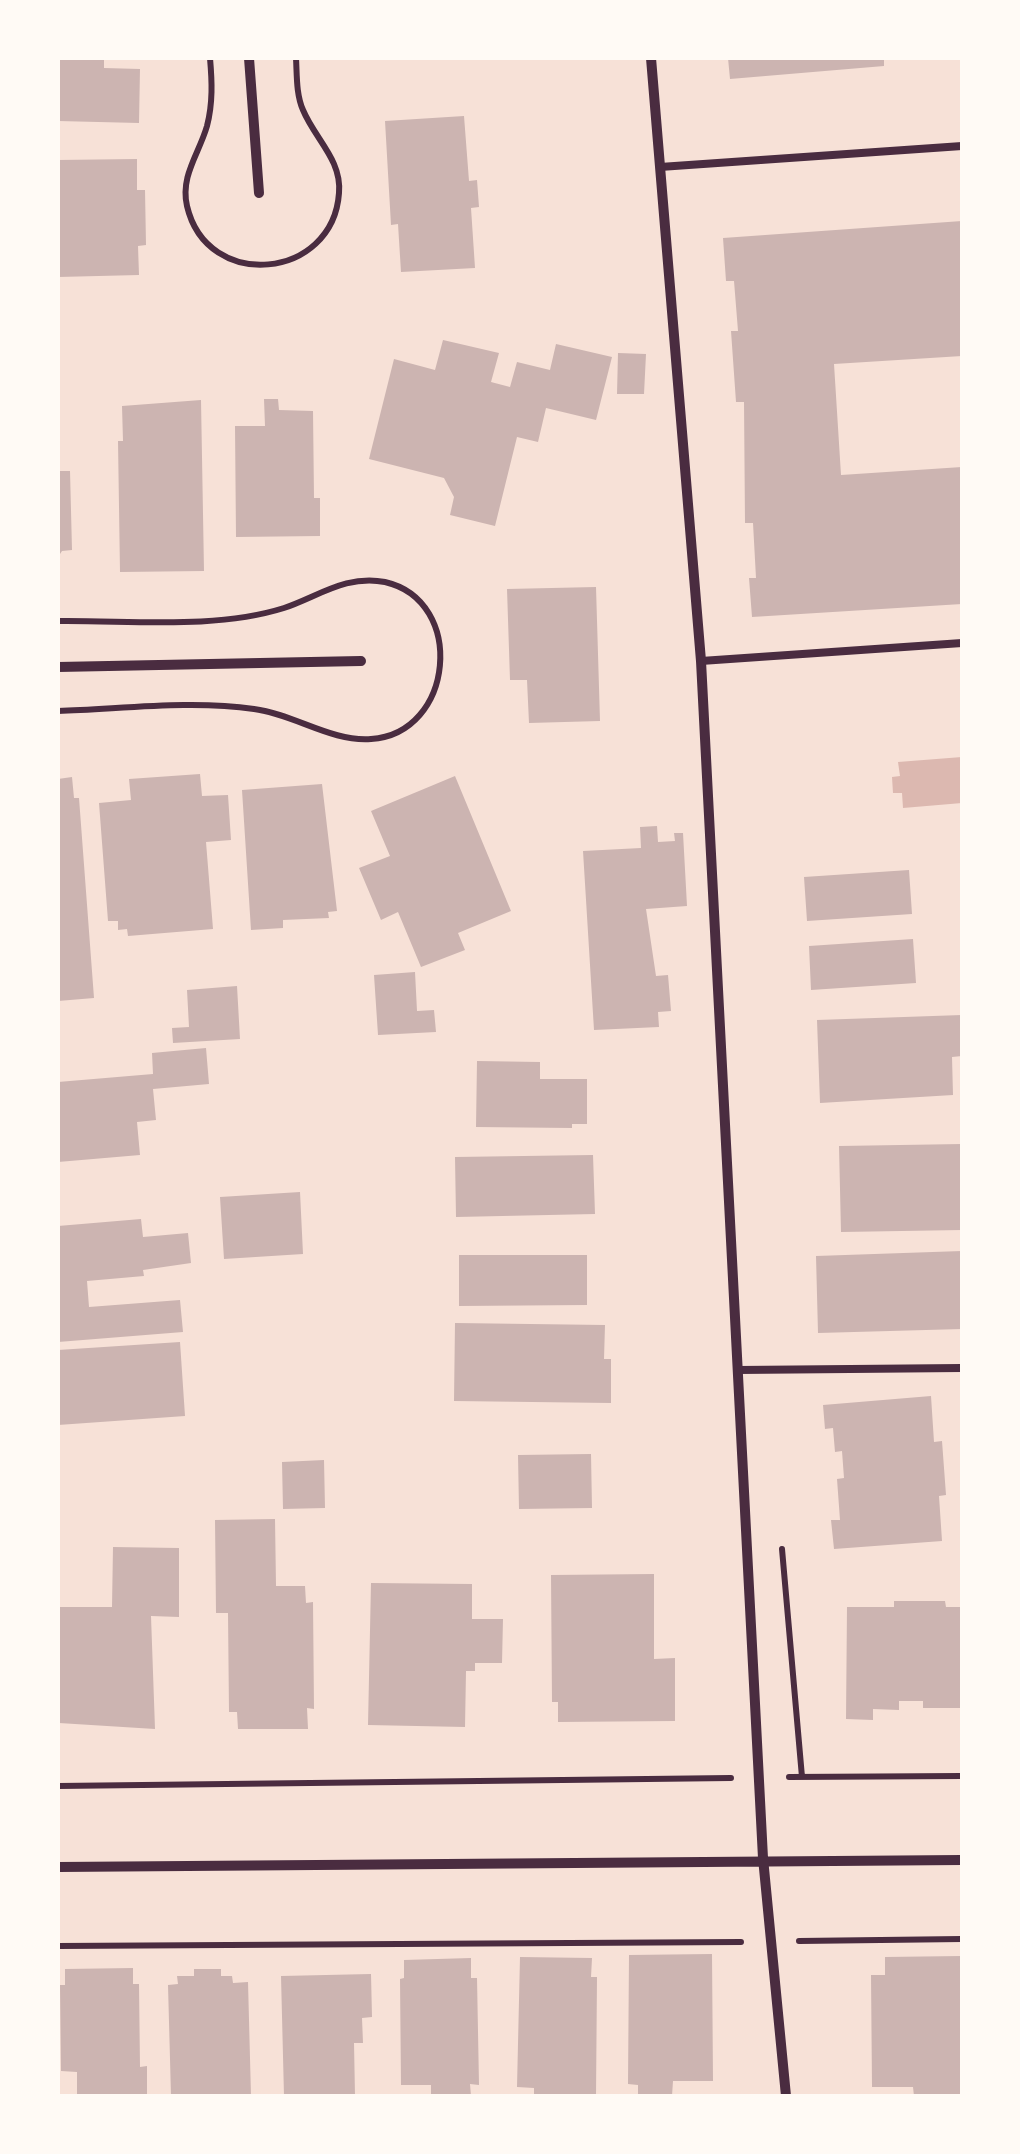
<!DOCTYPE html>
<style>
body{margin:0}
#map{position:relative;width:1020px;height:2154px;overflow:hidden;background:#f7e1d7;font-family:"Exo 2",sans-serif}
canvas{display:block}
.frame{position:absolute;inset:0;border:60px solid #fffaf5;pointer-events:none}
</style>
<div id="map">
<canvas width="1020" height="2154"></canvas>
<div class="frame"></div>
</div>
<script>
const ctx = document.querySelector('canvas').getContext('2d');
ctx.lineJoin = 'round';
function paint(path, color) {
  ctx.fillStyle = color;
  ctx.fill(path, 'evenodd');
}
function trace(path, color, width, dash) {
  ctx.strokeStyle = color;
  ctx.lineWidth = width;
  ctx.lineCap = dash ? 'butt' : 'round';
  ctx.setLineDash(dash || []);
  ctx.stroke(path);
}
const water = new Path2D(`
 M 962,757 L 962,803 L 903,808 L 902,793 L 893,793 L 892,777 L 900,776 L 898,762 Z`);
const building = new Path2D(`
 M 58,58 L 104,58 L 104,68 L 140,69 L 139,123 L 58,121 Z
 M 728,58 L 884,58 L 884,66 L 730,79 Z
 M 464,116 L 469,181 L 477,180 L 479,207 L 471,208 L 475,268 L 401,272 L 398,224 L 391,225 L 385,121 Z
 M 137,159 L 137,190 L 145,190 L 146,245 L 138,246 L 139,275 L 58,277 L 58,160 Z
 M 962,221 L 962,356 L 834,364 L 841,475 L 962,467 L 962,604 L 752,617 L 749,578 L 756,578 L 753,523 L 745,523 L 744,402 L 736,402 L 731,331 L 738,331 L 734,281 L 726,281 L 723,238 Z
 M 443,340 L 499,353 L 491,382 L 510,387 L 517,362 L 550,370 L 556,344 L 612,357 L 596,420 L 546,408 L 538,442 L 517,437 L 495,526 L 450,515 L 454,497 L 444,478 L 369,459 L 394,359 L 435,370 Z
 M 618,353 L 646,354 L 644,394 L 617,394 Z
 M 264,399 L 278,399 L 279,410 L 313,411 L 314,498 L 320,498 L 320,536 L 236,537 L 235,426 L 265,426 Z
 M 201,400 L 204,571 L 120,572 L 118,441 L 123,441 L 122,406 Z
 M 58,471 L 70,471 L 72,550 L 62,551 L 58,557 Z
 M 596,587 L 600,721 L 529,723 L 527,680 L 510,680 L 507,589 Z
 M 200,774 L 202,796 L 228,795 L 231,840 L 206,842 L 213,929 L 128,936 L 127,929 L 118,930 L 118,921 L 108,921 L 99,803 L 131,800 L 129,779 Z
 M 455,776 L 511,911 L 458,933 L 465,950 L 421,967 L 398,912 L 381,920 L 359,868 L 390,856 L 371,811 Z
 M 72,777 L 74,798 L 79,798 L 94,998 L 58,1001 L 58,779 Z
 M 322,784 L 337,911 L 328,912 L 329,918 L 283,920 L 283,928 L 251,930 L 242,790 Z
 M 657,826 L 658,842 L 675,841 L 674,833 L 683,833 L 687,906 L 646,909 L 656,976 L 668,975 L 671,1011 L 658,1012 L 659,1027 L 594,1030 L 583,851 L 641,848 L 640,827 Z
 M 909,870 L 912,914 L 807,921 L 804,877 Z
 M 913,939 L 916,983 L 811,990 L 809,946 Z
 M 415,972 L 417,1011 L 434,1010 L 436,1032 L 378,1035 L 374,975 Z
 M 237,986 L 240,1039 L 173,1043 L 172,1028 L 189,1027 L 187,990 Z
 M 962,1015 L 962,1056 L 952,1057 L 953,1095 L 820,1103 L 817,1020 Z
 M 206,1048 L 209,1084 L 153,1089 L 156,1120 L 137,1122 L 140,1155 L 58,1162 L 58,1082 L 153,1074 L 152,1053 Z
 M 477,1061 L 540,1062 L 540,1079 L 587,1079 L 587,1124 L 572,1124 L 572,1128 L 476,1127 Z
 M 962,1144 L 962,1230 L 841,1232 L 839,1146 Z
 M 593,1155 L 595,1214 L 456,1217 L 455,1157 Z
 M 300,1192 L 303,1254 L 224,1259 L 220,1197 Z
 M 141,1219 L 143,1237 L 188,1233 L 191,1263 L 143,1270 L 144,1276 L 87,1281 L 89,1307 L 180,1300 L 183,1332 L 58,1342 L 58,1226 Z
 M 962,1251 L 962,1329 L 818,1333 L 816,1256 Z
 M 459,1255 L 587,1255 L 587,1305 L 459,1306 Z
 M 455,1323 L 605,1325 L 604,1359 L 611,1359 L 611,1403 L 454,1401 Z
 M 180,1342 L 185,1416 L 58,1425 L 58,1350 Z
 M 931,1396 L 934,1442 L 942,1441 L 946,1495 L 939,1496 L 942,1541 L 834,1549 L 831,1520 L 840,1520 L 837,1479 L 844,1478 L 842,1451 L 835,1452 L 833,1428 L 825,1429 L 823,1405 Z
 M 591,1454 L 592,1508 L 519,1509 L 518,1455 Z
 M 324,1460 L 325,1508 L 283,1509 L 282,1462 Z
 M 275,1519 L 276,1586 L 305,1586 L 306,1603 L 313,1602 L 314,1709 L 307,1708 L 308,1729 L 238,1729 L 237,1712 L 229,1712 L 228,1613 L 216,1613 L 215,1520 Z
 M 113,1547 L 179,1548 L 179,1617 L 151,1616 L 155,1729 L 59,1723 L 58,1607 L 112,1607 Z
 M 654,1574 L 654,1659 L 675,1658 L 675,1721 L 558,1722 L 558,1702 L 552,1702 L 551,1575 Z
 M 371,1583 L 472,1584 L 472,1619 L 503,1619 L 502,1663 L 475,1663 L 475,1671 L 466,1671 L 465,1727 L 368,1725 Z
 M 894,1601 L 945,1601 L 946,1607 L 962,1607 L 962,1708 L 923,1708 L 923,1701 L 899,1701 L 899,1710 L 873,1709 L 873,1720 L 846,1719 L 847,1607 L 894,1607 Z
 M 712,1954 L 713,2081 L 673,2081 L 672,2096 L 638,2096 L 638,2085 L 628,2084 L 629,1955 Z
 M 962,1956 L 962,2096 L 914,2096 L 913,2087 L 872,2087 L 871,1975 L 885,1975 L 885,1957 Z
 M 520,1957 L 592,1958 L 591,1977 L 597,1977 L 596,2096 L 534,2096 L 534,2088 L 517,2087 Z
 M 471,1958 L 471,1978 L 477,1978 L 479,2085 L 470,2084 L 471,2096 L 431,2096 L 431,2085 L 401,2085 L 400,1979 L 404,1978 L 404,1960 Z
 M 133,1968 L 133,1984 L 139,1984 L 140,2067 L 147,2066 L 147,2096 L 77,2096 L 77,2072 L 61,2071 L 60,1985 L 65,1985 L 65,1969 Z
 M 194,1969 L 221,1969 L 221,1976 L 232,1976 L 233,1983 L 248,1982 L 251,2096 L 171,2096 L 168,1985 L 178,1984 L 177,1976 L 194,1976 Z
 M 371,1974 L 372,2017 L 362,2018 L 363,2043 L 354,2043 L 355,2096 L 284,2096 L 281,1976 Z`);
const path = new Path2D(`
 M 210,58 C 212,81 213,103 207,126 C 199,154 180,176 187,206 C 207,292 333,280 339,193 C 342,160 315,139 303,110 C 296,94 297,75 296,58
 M 58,621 C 130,620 214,630 284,608 C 317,597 347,574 385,582 C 467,601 454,734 371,739 C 331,742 294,714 254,709 C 191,700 122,709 58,711
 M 782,1549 L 802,1777
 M 789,1777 L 962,1776
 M 58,1786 L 731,1778
 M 799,1941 L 962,1939
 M 58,1946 L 741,1942`);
const service = new Path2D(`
 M 660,167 L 962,146
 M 701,661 L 962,643
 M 738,1370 L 962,1368`);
const minor = new Path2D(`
 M 249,58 L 259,193
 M 651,58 L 701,661 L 763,1858 L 786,2096
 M 58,667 L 361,661
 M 58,1867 L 962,1860`);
paint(water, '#dcb8b0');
paint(building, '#ccb4b1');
trace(path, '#4a2c40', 6);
trace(service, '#4a2c40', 8);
trace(minor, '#4a2c40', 10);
</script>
